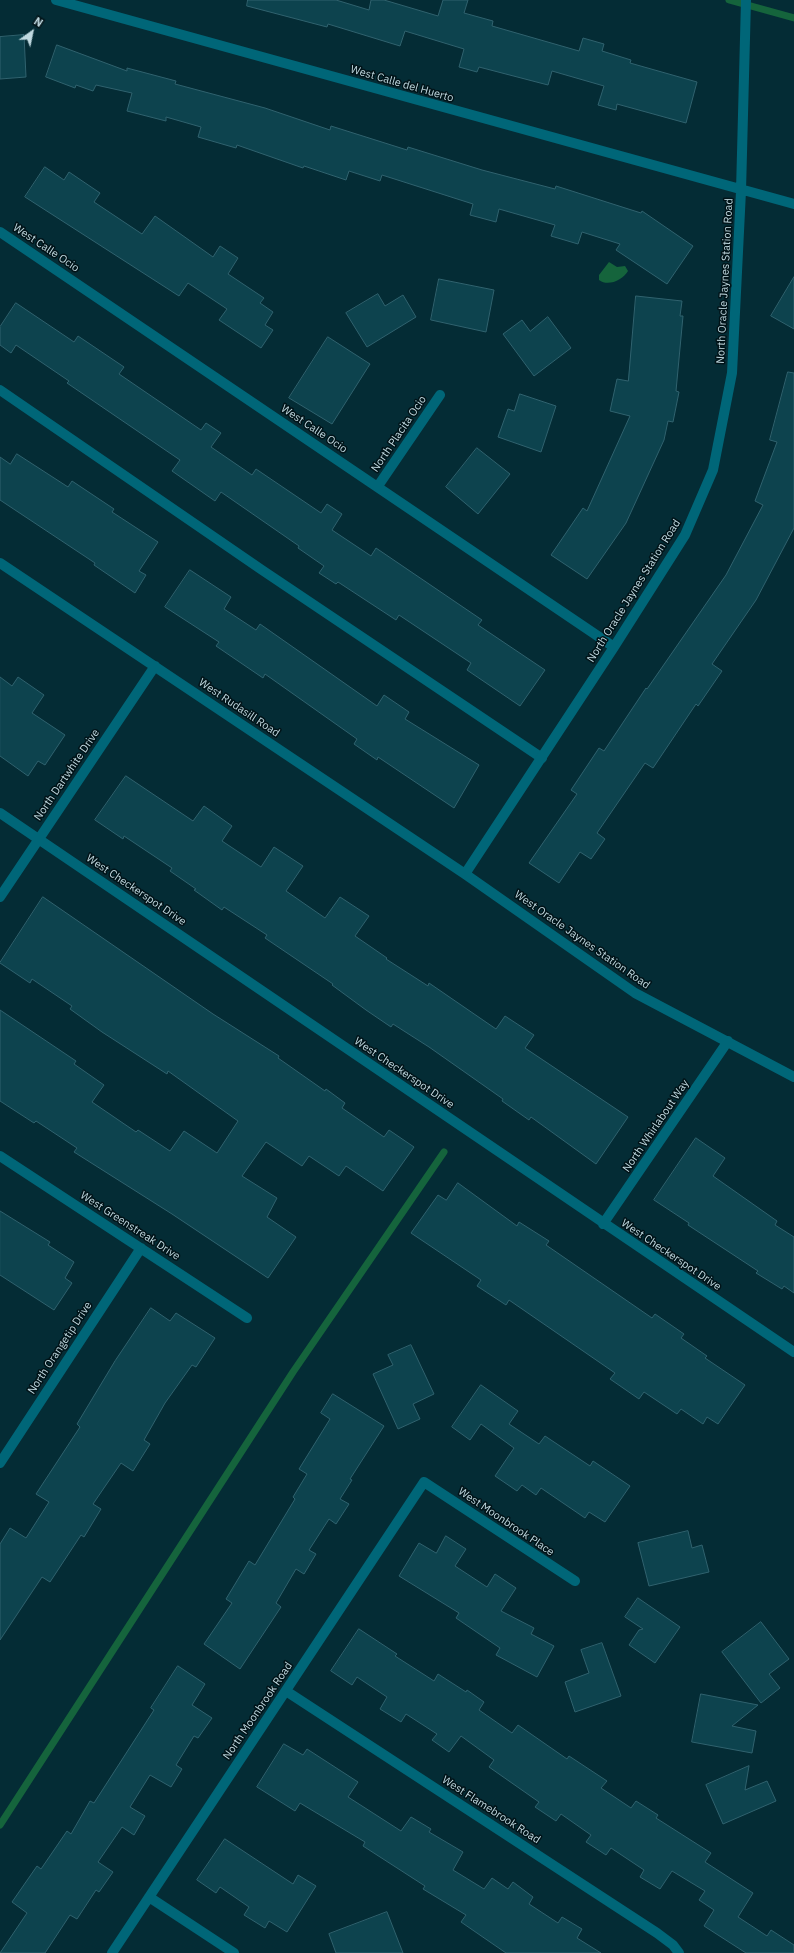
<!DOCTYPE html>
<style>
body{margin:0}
#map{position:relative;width:794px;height:1953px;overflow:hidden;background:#042c35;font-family:"IBM Plex Sans",sans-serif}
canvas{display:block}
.north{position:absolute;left:12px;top:12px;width:40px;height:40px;-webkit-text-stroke:3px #011318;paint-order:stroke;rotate:33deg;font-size:11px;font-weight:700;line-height:16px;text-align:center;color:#c0d9e0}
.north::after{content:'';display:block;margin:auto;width:14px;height:18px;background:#c0d9e0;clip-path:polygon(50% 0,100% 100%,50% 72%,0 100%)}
</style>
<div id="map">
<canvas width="794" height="1953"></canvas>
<div class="north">N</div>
</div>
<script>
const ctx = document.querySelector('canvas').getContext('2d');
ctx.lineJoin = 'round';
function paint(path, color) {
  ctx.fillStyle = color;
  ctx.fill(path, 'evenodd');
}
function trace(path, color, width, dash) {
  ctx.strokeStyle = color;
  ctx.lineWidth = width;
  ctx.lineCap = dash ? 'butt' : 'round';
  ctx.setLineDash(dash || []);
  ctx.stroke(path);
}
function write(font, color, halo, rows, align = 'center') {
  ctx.font = font + ' "IBM Plex Sans",sans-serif';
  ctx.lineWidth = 3;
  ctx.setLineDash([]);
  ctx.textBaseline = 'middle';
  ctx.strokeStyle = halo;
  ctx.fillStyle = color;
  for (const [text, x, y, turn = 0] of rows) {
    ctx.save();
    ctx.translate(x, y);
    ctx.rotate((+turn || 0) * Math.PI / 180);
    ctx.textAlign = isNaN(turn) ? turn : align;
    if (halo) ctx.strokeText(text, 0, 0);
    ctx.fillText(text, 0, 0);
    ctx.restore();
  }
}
const water = new Path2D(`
 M 609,262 L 617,267 L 625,266 L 628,271 C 623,280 608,287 599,280 L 599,275 Z`);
const stream = new Path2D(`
 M 729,0 L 794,18
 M 0,1825 L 293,1372 L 444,1152`);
const building = new Path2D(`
 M 248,0 L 336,0 L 369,10 L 371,0 L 384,0 L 438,16 L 443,0 L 468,0 L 464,13 L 493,21 L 492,26 L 579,51 L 583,38 L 604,44 L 602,51 L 631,60 L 630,63 L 697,82 L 686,123 L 617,104 L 616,110 L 598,105 L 604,86 L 552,71 L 548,85 L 479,67 L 477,72 L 459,67 L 464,49 L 405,31 L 400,46 L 328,24 L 327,27 L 247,6 Z
 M 24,35 L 26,77 L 0,79 L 0,37 Z
 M 57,45 L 127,71 L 127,68 L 176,81 L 175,84 L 265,108 L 330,130 L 331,126 L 407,150 L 408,147 L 482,170 L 555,189 L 556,186 L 641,213 L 642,211 L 693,246 L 667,284 L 616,250 L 620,244 L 582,232 L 578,244 L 551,236 L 555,225 L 499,209 L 496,222 L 470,215 L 473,204 L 382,175 L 380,181 L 349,171 L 346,180 L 304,166 L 303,168 L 237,145 L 236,148 L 198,137 L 201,127 L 166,117 L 166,121 L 127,111 L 132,93 L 96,85 L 93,91 L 76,85 L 75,88 L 46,77 Z
 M 45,167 L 64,180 L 69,172 L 100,193 L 94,202 L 142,234 L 155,216 L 213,257 L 220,246 L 238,258 L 228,274 L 264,298 L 260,303 L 273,312 L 265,325 L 273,330 L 261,348 L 219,320 L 227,309 L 188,283 L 179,296 L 25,197 Z
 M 794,277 L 794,329 L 771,316 Z
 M 439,279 L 494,290 L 486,332 L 431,320 Z
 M 378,294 L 385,306 L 403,295 L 416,317 L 367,347 L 346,313 Z
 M 636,296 L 682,301 L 680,316 L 683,316 L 676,391 L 679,392 L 673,422 L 668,421 L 664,440 L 626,523 L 587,579 L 551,555 L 583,508 L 587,511 L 630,416 L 610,411 L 617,379 L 628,381 Z
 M 16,303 L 74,342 L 78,336 L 124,367 L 119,374 L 201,430 L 206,423 L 221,433 L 211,447 L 252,475 L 256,469 L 321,513 L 327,504 L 342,514 L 332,530 L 371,556 L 376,548 L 482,620 L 478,625 L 545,670 L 520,706 L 467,670 L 471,663 L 399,615 L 396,620 L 338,582 L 336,584 L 319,573 L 324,566 L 298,548 L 299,546 L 221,492 L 215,501 L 172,471 L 180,460 L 67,383 L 69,381 L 16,345 L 11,353 L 0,345 L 0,327 Z
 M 548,317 L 571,348 L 534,376 L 503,334 L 522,320 L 530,331 Z
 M 328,337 L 370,364 L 332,424 L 289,398 Z
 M 788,372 L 794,373 L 794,528 L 756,600 L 712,664 L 722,671 L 698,706 L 696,704 L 653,768 L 645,763 L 597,833 L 605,839 L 591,859 L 580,852 L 559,883 L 529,863 L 577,794 L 571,790 L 599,748 L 604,751 L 646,688 L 647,689 L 726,575 L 763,505 L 755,501 L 777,442 L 770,440 Z
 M 520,394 L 556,406 L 541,452 L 498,437 L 508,409 L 514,411 Z
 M 477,448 L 510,474 L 478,514 L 446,487 Z
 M 17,454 L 68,487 L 72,481 L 114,509 L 112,512 L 158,542 L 139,571 L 146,575 L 135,593 L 94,565 L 95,563 L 0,500 L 0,457 L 10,464 Z
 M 190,570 L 231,597 L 224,609 L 256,630 L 260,624 L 377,706 L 384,695 L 409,712 L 405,719 L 479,765 L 454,808 L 378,757 L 377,760 L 354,744 L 357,739 L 265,674 L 263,678 L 216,646 L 219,642 L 165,607 Z
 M 0,677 L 12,686 L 18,677 L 44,695 L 32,713 L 65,735 L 45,765 L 38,761 L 28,776 L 0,756 Z
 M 126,776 L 193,821 L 204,806 L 232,826 L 222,841 L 261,867 L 274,847 L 303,866 L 286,891 L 325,918 L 340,897 L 369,916 L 355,936 L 387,958 L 386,959 L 428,986 L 429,983 L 496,1029 L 505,1016 L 534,1035 L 525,1048 L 628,1117 L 596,1164 L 531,1117 L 529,1120 L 502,1101 L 503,1099 L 429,1047 L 393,1024 L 391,1027 L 366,1010 L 332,985 L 333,984 L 265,938 L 267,935 L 224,907 L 222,910 L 194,890 L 196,889 L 170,871 L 172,868 L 124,836 L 123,839 L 95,820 Z
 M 43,897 L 213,1014 L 279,1056 L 278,1058 L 325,1091 L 326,1089 L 345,1103 L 342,1108 L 384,1137 L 389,1130 L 414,1147 L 383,1191 L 346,1166 L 339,1176 L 309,1156 L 302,1166 L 266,1142 L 242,1176 L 277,1198 L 267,1217 L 296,1237 L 268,1278 L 172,1214 L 74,1152 L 77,1148 L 36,1121 L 34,1123 L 0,1101 L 0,1010 L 76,1061 L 74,1064 L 104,1085 L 92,1102 L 136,1132 L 138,1130 L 170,1151 L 184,1131 L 217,1153 L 238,1121 L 168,1071 L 167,1074 L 102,1032 L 70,1009 L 72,1006 L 32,979 L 30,983 L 0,963 Z
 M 696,1138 L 725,1158 L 713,1176 L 777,1221 L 775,1225 L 794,1237 L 794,1293 L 784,1286 L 782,1289 L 756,1273 L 758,1271 L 688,1225 L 689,1223 L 654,1200 Z
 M 458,1183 L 517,1226 L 519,1222 L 549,1241 L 546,1245 L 652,1318 L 655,1314 L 684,1334 L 681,1338 L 707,1356 L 705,1358 L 745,1385 L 718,1424 L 707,1417 L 703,1424 L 681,1409 L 677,1414 L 644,1392 L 639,1399 L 610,1379 L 615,1373 L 509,1300 L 506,1305 L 477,1286 L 481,1280 L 411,1233 L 438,1195 L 446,1200 Z
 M 0,1211 L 50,1242 L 48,1245 L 74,1262 L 65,1278 L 72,1283 L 54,1310 L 0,1275 Z
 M 151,1308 L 170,1321 L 176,1313 L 215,1338 L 196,1367 L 192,1365 L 165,1403 L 144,1440 L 150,1444 L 133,1471 L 121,1463 L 93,1504 L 101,1509 L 84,1537 L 81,1535 L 50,1582 L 42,1577 L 0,1640 L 0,1544 L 10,1528 L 26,1538 L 49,1502 L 36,1494 L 80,1427 L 77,1424 L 115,1361 Z
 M 411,1345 L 434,1394 L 413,1404 L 420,1419 L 398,1429 L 373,1374 L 393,1365 L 388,1355 Z
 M 481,1385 L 518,1411 L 509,1424 L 539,1444 L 545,1436 L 590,1466 L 593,1461 L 630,1486 L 605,1522 L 589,1512 L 585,1518 L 541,1488 L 536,1495 L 522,1485 L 517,1491 L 495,1476 L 514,1448 L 481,1424 L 470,1440 L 452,1427 Z
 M 333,1394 L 384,1426 L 350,1479 L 352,1480 L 340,1499 L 349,1504 L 336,1524 L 329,1519 L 309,1550 L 316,1554 L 304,1574 L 296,1569 L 276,1603 L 281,1607 L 240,1669 L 204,1644 L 232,1603 L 226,1599 L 249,1561 L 255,1565 L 295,1499 L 293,1497 L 307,1474 L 299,1469 L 330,1419 L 321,1413 Z
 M 688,1531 L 692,1548 L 702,1545 L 709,1572 L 649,1586 L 638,1543 Z
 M 446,1536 L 466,1549 L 455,1566 L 487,1587 L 495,1574 L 516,1588 L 501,1611 L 534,1628 L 531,1634 L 554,1646 L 537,1677 L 496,1655 L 500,1648 L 456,1618 L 459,1613 L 399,1576 L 419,1543 L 436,1553 Z
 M 638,1598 L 680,1627 L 655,1663 L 629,1645 L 639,1630 L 643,1629 L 625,1617 Z
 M 761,1622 L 789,1659 L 769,1674 L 780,1688 L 761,1703 L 722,1652 Z
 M 359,1629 L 397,1654 L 395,1656 L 434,1681 L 438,1674 L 466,1692 L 467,1690 L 484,1702 L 479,1710 L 512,1733 L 518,1725 L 567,1759 L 569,1756 L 607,1781 L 601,1788 L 631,1808 L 636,1801 L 658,1815 L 656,1818 L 711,1853 L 705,1862 L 753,1893 L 738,1917 L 767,1936 L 771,1930 L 794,1945 L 794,1953 L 746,1953 L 704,1926 L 714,1910 L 699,1900 L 705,1891 L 672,1871 L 660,1889 L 640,1877 L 644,1870 L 611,1848 L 606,1855 L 586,1842 L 591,1835 L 561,1814 L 556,1821 L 535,1807 L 539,1802 L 489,1767 L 494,1760 L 461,1736 L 449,1752 L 432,1740 L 437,1734 L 406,1714 L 401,1722 L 380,1709 L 387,1697 L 357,1677 L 352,1685 L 331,1671 Z
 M 602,1643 L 621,1696 L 575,1712 L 565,1682 L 589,1673 L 581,1650 Z
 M 178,1666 L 205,1684 L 192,1705 L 212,1718 L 198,1738 L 194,1736 L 176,1765 L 182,1769 L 171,1787 L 150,1775 L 130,1807 L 145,1816 L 134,1835 L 122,1827 L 98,1862 L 113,1872 L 99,1892 L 96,1890 L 77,1919 L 70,1915 L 45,1953 L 0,1953 L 27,1913 L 12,1902 L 37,1866 L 41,1869 L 67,1831 L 71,1834 L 90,1801 L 94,1803 L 154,1710 L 151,1708 Z
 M 701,1694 L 758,1705 L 732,1726 L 756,1731 L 752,1753 L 692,1742 Z
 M 284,1744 L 303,1755 L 307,1749 L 358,1782 L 348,1797 L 401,1831 L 411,1817 L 431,1829 L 429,1832 L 463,1852 L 453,1870 L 484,1889 L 492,1878 L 508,1889 L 513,1882 L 533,1897 L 529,1904 L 558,1923 L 562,1917 L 582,1929 L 577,1938 L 601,1953 L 506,1953 L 461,1922 L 466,1915 L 423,1889 L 425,1886 L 363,1846 L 365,1842 L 300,1803 L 295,1811 L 257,1787 Z
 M 749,1766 L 745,1790 L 767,1781 L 776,1801 L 723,1824 L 706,1785 Z
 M 225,1839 L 293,1884 L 298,1875 L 316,1886 L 287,1932 L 269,1921 L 265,1928 L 244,1915 L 249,1907 L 220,1887 L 216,1893 L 197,1880 Z
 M 387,1912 L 403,1953 L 336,1953 L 329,1934 Z`);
const service = new Path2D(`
 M 0,390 L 262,570 L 542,758`);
const minor = new Path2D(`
 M 56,0 L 794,204
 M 0,232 L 614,647
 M 378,486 L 440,395
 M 0,563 L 465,874 L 635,993 L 794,1077
 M 0,813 L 794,1352
 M 465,874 L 614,647 L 685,535 L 713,470 L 732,373 L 741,191 L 746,0
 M 0,897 L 155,666
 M 0,1156 L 247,1318
 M 603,1224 L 728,1041
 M 0,1463 L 141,1248
 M 286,1691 L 657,1933 L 673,1945 L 679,1953
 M 149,1897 L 234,1953
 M 112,1953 L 424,1482 L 575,1581`);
const streetNames = [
 ["West Calle del Huerto",402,84,16],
 ["West Calle Ocio",46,248,34],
 ["North Oracle Jaynes Station Road",725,281,-87],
 ["West Calle Ocio",314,429,34],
 ["North Placita Ocio",399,434,-56],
 ["North Oracle Jaynes Station Road",634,591,-58],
 ["West Rudasill Road",239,708,34],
 ["North Dartwhite Drive",67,775,-56],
 ["West Checkerspot Drive",136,890,34],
 ["West Oracle Jaynes Station Road",582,940,35],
 ["West Checkerspot Drive",404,1073,34],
 ["North Whirlabout Way",656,1126,-56],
 ["West Greenstreak Drive",130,1226,33],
 ["West Checkerspot Drive",671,1255,34],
 ["North Orangetip Drive",60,1348,-57],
 ["West Moonbrook Place",506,1522,34],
 ["North Moonbrook Road",258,1711,-56],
 ["West Flamebrook Road",491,1810,33]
];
paint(water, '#15643c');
trace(stream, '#15643c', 7);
paint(building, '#0d434e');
trace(building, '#30626e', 1);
trace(service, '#006678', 10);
trace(minor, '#006678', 10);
write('11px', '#c0d9e0', '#011318', streetNames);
</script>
